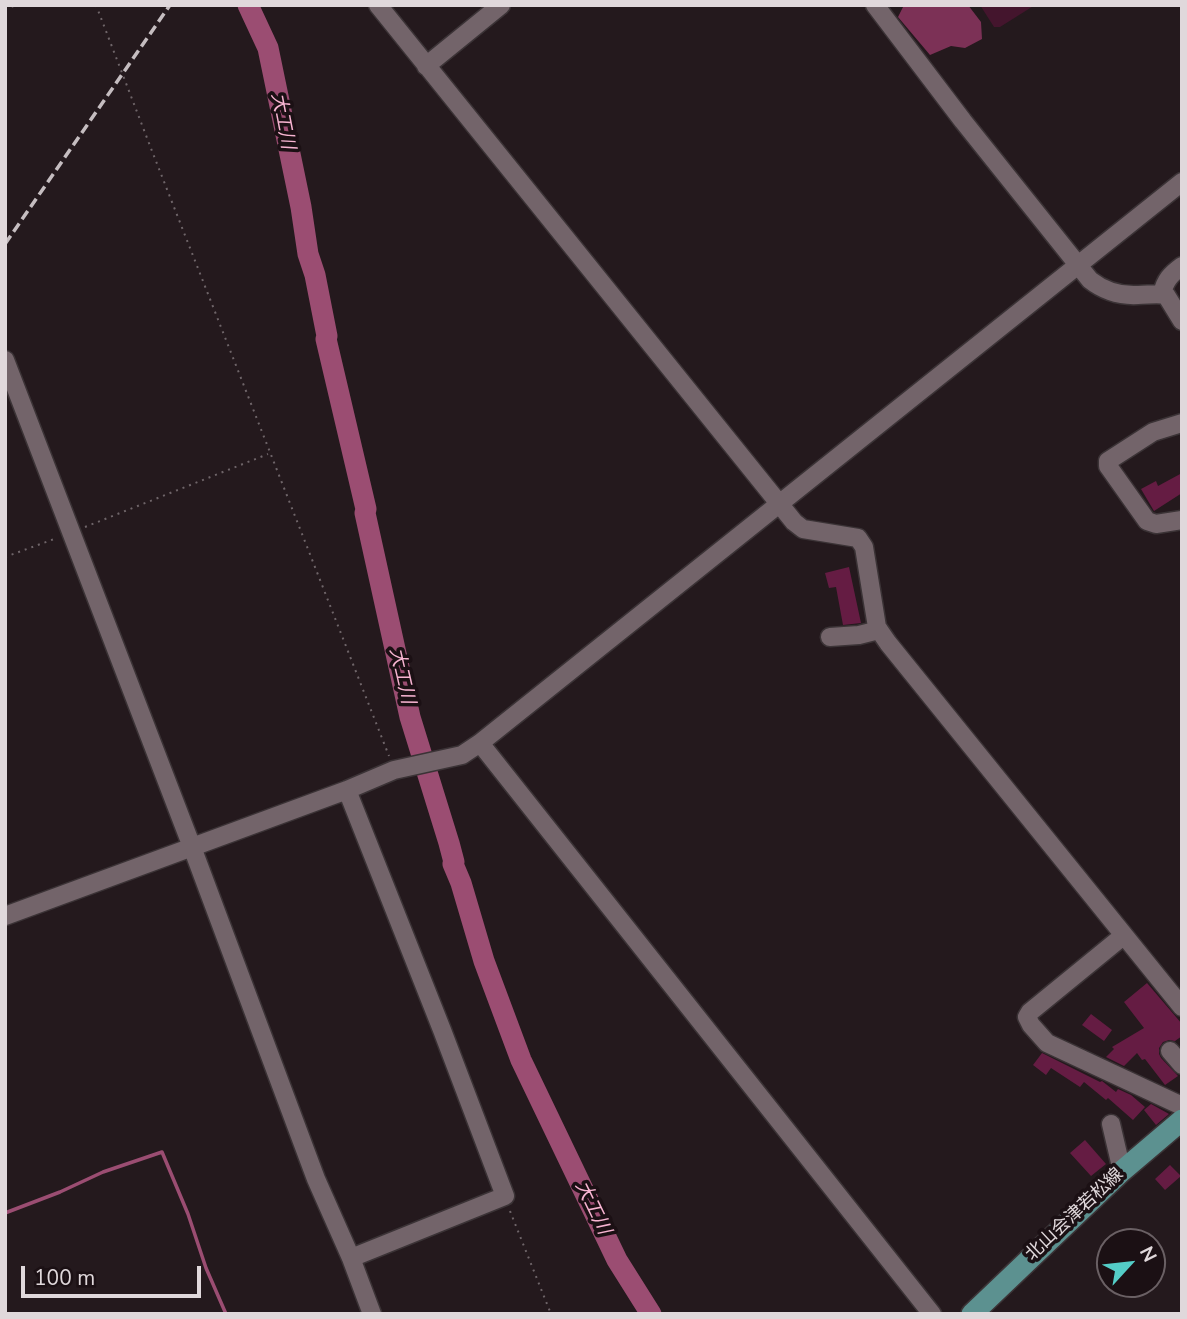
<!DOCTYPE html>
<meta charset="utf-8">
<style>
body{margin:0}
#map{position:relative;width:1187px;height:1319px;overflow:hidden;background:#24191d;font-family:"Nunito Sans",sans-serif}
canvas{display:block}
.frame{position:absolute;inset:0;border:7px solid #e0d8db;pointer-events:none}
.north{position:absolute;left:1096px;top:1228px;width:70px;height:70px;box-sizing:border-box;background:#1b1014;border:2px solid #6a6064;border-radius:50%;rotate:63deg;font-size:19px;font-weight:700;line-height:28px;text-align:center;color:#e0d8db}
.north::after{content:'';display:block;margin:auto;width:24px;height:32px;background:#54cdc7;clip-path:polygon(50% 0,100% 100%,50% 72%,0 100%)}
.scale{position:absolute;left:21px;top:1266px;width:180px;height:32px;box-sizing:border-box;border:4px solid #e0d8db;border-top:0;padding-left:9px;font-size:21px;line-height:24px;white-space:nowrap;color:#e0d8db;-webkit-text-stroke:5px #1b1014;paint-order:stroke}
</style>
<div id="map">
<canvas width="1187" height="1319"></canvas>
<div class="frame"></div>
<div class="north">N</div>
<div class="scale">100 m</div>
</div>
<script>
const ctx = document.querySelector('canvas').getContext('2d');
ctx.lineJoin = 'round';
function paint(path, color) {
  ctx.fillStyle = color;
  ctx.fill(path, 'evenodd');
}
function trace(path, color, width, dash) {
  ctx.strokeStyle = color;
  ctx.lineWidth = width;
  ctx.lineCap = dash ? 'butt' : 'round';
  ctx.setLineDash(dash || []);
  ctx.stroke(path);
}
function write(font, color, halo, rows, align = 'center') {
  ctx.font = font + ' "Nunito Sans","Noto Sans JP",sans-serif';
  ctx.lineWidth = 7;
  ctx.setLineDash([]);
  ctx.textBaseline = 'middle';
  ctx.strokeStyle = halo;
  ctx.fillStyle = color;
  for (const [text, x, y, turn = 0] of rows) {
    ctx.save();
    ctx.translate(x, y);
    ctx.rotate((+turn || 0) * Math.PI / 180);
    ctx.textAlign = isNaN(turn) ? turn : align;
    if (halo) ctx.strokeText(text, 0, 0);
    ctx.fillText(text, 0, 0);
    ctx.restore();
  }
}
const green = new Path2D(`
 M 980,5 L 1035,5 L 1000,27 L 994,27 Z`);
const forest = new Path2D(`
 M 904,5 L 968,5 L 981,22 L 982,39 L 965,48 L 951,46 L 930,55 L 898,17 Z`);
const stream = new Path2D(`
 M 5,1213 L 60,1192 L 103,1172 L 162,1152 L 188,1214 L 206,1268 L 226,1314`);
const river = new Path2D(`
 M 248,5 L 268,48 L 301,207 L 308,254 L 315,275 L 327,336 L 326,339 L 366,509 L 365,513 L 410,717 L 449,843 L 454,862 L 453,864 L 461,883 L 484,961 L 521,1060 L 617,1260 L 651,1314`);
const building = new Path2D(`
 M 1182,473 L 1182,493 L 1154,511 L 1141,489 L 1156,481 L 1158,486 Z
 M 849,567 L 861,623 L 843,625 L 836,587 L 829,588 L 825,573 Z
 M 1147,983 L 1182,1024 L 1182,1036 L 1175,1041 L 1169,1040 L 1163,1042 L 1159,1048 L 1159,1054 L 1161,1058 L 1178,1076 L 1165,1085 L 1145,1059 L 1142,1060 L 1137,1053 L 1124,1066 L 1106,1057 L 1114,1049 L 1112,1047 L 1144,1028 L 1124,1002 Z
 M 1091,1014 L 1112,1030 L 1104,1041 L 1082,1025 Z
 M 1042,1053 L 1100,1082 L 1102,1081 L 1116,1092 L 1118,1089 L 1131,1095 L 1145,1107 L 1133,1120 L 1108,1098 L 1106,1100 L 1084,1082 L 1080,1087 L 1051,1068 L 1046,1075 L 1033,1065 Z
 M 1151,1104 L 1169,1114 L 1156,1125 L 1144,1110 Z
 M 1085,1140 L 1106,1164 L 1091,1176 L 1070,1153 Z
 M 1170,1165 L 1181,1176 L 1165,1190 L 1155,1179 Z`);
const path = new Path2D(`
 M 96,5 L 152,151 L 389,756
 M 5,9 L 17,5
 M 85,527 L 268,454
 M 5,557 L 57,538
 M 510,1211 L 551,1314`);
const minor = new Path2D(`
 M 378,5 L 794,522 L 803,529 L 858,538 L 864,547 L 877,627 L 888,643 L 1182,1007
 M 875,5 L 963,121 L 1090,280 C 1104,291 1120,296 1138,295 C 1148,295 1157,293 1166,295 L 1182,321
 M 426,66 L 501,5
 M 1162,294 C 1165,280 1171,274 1182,266
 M 5,360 L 192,847 L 316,1179 L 351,1258 L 372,1314
 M 1182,423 L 1153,432 L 1108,461 L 1108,466 L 1147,521 L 1156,524 L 1182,520
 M 830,637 L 859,635 L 879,630
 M 480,743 L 932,1314
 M 347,790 L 442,1030 L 505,1196 L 351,1258
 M 5,916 L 347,790 L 394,770 L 462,755 L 480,743 L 1182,182
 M 1123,936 L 1030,1012 L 1027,1017 L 1031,1025 L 1047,1043 L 1182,1106
 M 1170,1051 L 1182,1065
 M 1111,1124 L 1122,1171`);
const major = new Path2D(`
 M 972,1314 L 1122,1171 L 1182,1120`);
const rail = new Path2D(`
 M 5,244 L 170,5`);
const streetNames = [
 ["北山会津若松線",1075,1215,-43]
];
const waterNames = [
 ["大工川",282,121,79],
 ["大工川",401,676,77],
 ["大工川",592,1208,64]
];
paint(green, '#44152d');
paint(forest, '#7c3156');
trace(stream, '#9b4d72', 3.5);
trace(river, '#9b4d72', 21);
paint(building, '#651c43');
trace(minor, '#3b3336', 21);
trace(major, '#3b3336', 24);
trace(path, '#6f6569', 2, [2, 5]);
trace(minor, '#73646a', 18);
trace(major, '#5c9190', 21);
trace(rail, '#c5bdc0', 3.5, [10, 5]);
write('18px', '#e0d8db', '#1b1014', streetNames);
write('italic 19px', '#f7b4d1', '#1b1014', waterNames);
</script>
